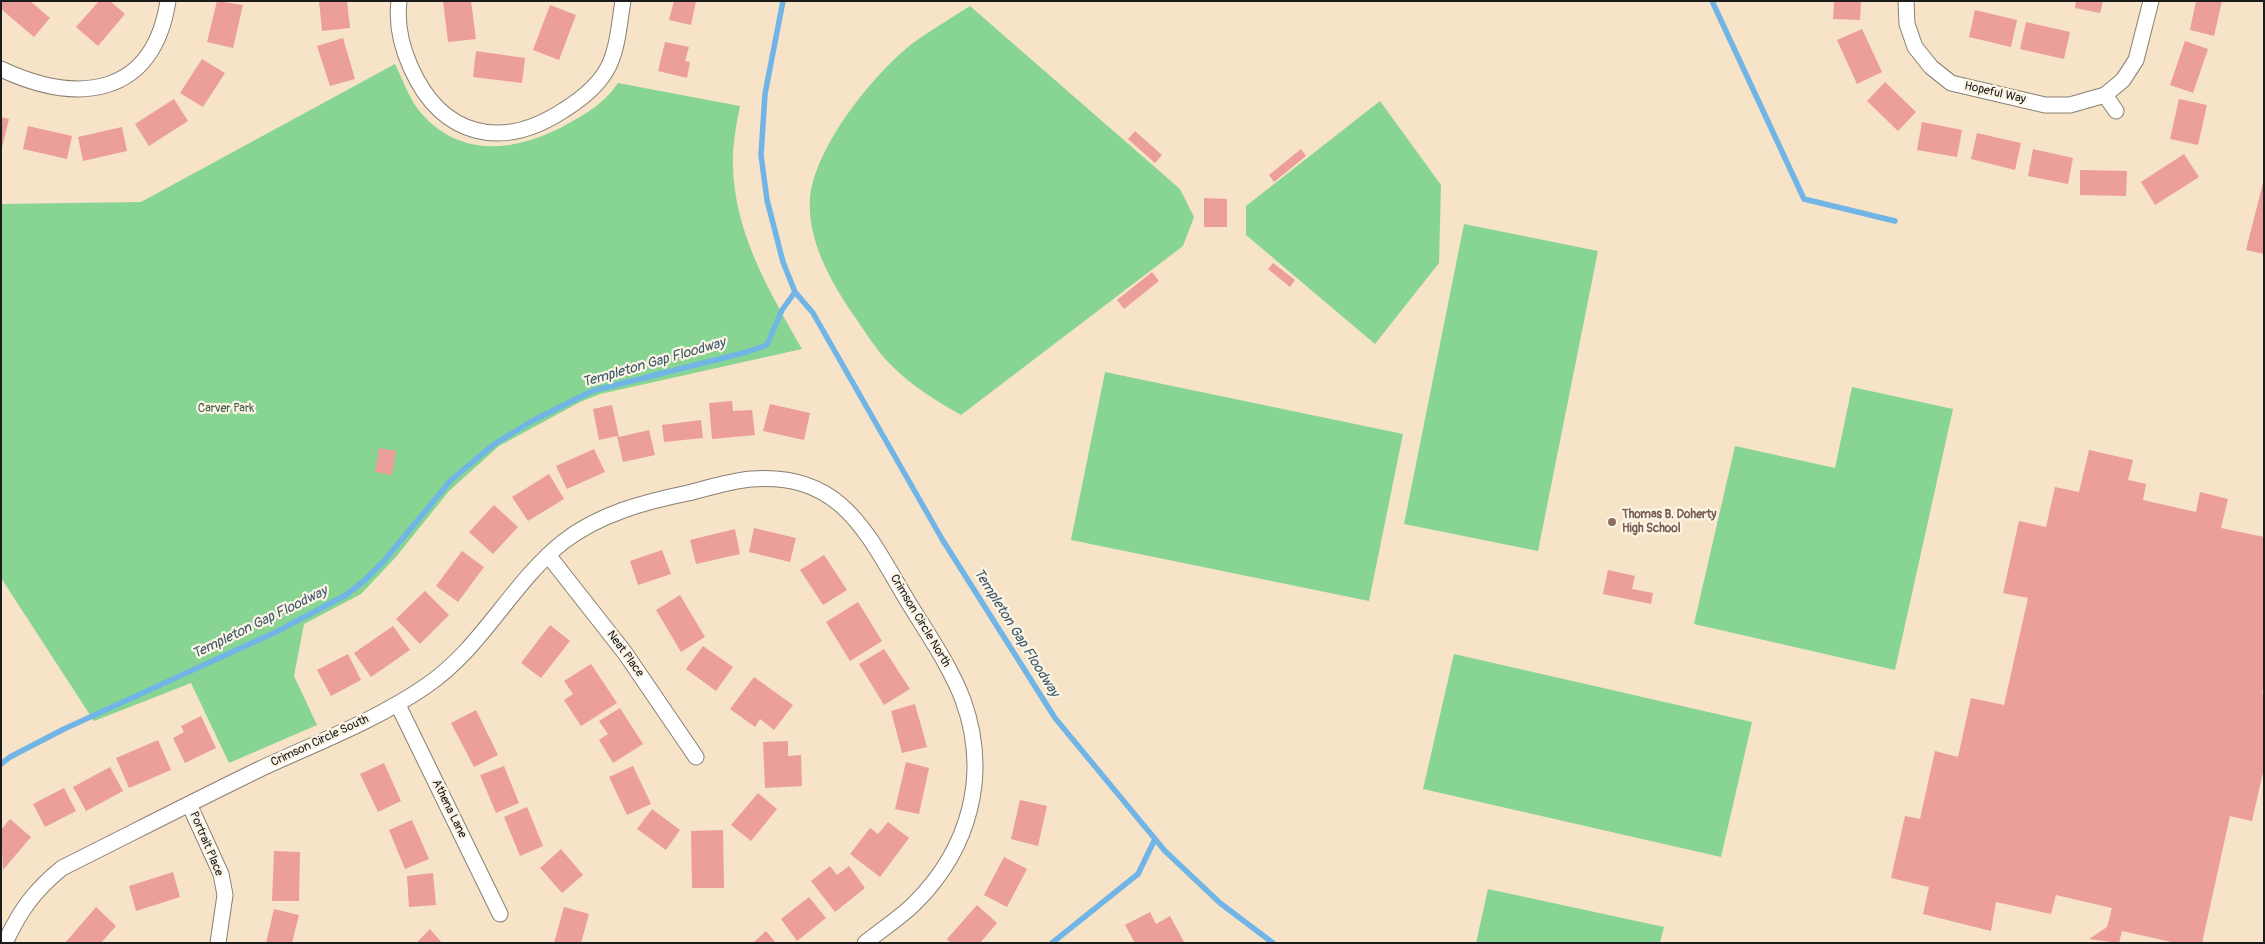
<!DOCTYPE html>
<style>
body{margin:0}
#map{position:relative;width:2265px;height:944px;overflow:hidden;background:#f6e3c8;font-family:Pangolin,sans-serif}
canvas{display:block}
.frame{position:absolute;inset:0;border:2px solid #1c1c1c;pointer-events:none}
</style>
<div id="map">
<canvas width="2265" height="944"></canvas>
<div class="frame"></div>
</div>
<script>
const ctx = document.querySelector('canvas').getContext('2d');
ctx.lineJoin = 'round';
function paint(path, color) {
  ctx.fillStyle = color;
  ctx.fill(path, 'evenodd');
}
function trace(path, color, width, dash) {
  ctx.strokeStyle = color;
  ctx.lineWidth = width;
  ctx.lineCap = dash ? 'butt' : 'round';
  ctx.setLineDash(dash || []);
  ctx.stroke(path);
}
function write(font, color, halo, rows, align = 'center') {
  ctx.font = font + ' Pangolin,sans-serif';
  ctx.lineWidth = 4.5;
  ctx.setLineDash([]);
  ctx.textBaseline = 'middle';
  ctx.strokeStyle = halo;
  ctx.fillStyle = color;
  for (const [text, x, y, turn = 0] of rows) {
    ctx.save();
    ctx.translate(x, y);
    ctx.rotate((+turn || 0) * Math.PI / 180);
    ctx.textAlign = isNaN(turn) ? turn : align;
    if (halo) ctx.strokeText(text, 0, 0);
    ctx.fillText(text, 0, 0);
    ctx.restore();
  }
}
const green = new Path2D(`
 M 970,6 L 1180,189 L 1194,217 L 1183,246 L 961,415 C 937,401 913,387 893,367 C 877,352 865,331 852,313 C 830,280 807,239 810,198 C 815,147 873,74 913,43 C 931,30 951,18 970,6 Z
 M 395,64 C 402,78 408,95 417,108 C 456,158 511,153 562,127 C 584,115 604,104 618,83 L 740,106 C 737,121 734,137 733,152 C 730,226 767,287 802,349 L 600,394 L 580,402 L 499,446 L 449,491 L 395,558 L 361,594 L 304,624 L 294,676 L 317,725 L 229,763 L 191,683 L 94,721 L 1,578 L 1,204 L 141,202 Z
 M 1380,101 L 1441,185 L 1439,263 L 1375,344 L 1246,235 L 1246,206 Z
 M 1464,224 L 1598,251 L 1538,551 L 1404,524 Z
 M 1105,372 L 1403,434 L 1369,601 L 1071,540 Z
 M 1852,387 L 1953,409 L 1895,670 L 1694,624 L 1735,446 L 1835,468 Z
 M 1454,654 L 1752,722 L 1721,857 L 1423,789 Z
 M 1488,889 L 1664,927 L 1660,943 L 1476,943 Z`);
const stream = new Path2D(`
 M 783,1 L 765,94 L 761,155 L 767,200 L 783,262 L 795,292 L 813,313 L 942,539 L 1055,718 L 1165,851 L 1220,903 L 1273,943
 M 1712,1 L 1804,199 L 1895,221
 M 1,764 L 10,757 L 64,729 L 276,632 L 346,595 L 365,580 L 383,562 L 451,480 L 493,445 L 532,421 L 592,391 L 747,352 L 767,345 L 782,310 L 795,292
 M 1052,943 L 1138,874 L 1155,839`);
const building = new Path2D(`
 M 30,1 L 50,18 L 34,37 L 1,9 L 2,1 Z
 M 99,1 L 110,1 L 125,14 L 98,46 L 76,27 Z
 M 217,1 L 243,5 L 233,48 L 207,42 Z
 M 319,1 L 347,1 L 350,28 L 322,31 Z
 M 443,1 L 471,1 L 476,39 L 448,42 Z
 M 674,1 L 696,1 L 691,25 L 669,20 Z
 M 1834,1 L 1861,1 L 1860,20 L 1833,19 Z
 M 2076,1 L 2103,1 L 2100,13 L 2075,8 Z
 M 2196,1 L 2222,1 L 2214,36 L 2190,30 Z
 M 550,5 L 576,15 L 559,60 L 533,50 Z
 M 1975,10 L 2017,20 L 2011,47 L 1969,37 Z
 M 2026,22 L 2070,32 L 2064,59 L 2020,49 Z
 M 1862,29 L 1882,72 L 1857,84 L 1837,40 Z
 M 343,38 L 355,79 L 330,86 L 317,46 Z
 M 2185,41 L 2208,49 L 2193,93 L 2170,85 Z
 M 665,42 L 689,47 L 685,61 L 690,62 L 687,78 L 658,71 Z
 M 476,51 L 525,58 L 522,83 L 473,77 Z
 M 202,59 L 225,73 L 203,107 L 180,93 Z
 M 1885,82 L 1916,112 L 1898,131 L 1867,101 Z
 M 174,99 L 188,121 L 149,146 L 135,124 Z
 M 2179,99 L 2207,105 L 2198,145 L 2170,139 Z
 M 1,117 L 9,119 L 2,147 L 1,147 Z
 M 1922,122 L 1962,130 L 1957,157 L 1917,150 Z
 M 28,126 L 72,136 L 67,159 L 23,149 Z
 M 122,127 L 127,151 L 83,161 L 78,137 Z
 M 1135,131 L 1162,155 L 1155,163 L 1128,139 Z
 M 1977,133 L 2021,143 L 2015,170 L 1971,159 Z
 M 1301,149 L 1306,156 L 1274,182 L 1269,175 Z
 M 2033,149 L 2073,158 L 2068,184 L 2028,176 Z
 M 2184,154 L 2199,177 L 2155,205 L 2141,182 Z
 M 2080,170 L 2127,171 L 2126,196 L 2080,195 Z
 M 2264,179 L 2264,254 L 2246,250 Z
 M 1204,198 L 1227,199 L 1227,227 L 1204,227 Z
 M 1273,263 L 1295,280 L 1290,287 L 1268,269 Z
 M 1152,272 L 1159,281 L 1124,309 L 1117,300 Z
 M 732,401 L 733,411 L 752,410 L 755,435 L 712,439 L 709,403 Z
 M 770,404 L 810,413 L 804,440 L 763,431 Z
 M 612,405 L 619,437 L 649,430 L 655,455 L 623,462 L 617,436 L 599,440 L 593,409 Z
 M 701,420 L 703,438 L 664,442 L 662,425 Z
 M 379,448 L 396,451 L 392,475 L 375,472 Z
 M 594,449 L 605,472 L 567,489 L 556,466 Z
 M 2089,450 L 2133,460 L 2128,480 L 2146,484 L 2143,500 L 2196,512 L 2200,492 L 2228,499 L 2221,528 L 2264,537 L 2264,684 L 2262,694 L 2264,694 L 2264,768 L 2252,821 L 2230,816 L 2202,943 L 2176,943 L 2122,931 L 2119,943 L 2089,939 L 2107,927 L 2112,908 L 2056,895 L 2051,914 L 1996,902 L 1991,931 L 1923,914 L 1929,887 L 1891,878 L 1905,816 L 1920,819 L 1935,751 L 1958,757 L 1971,698 L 2004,705 L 2028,598 L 2003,593 L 2019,521 L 2046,527 L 2055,487 L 2079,492 Z
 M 549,474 L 564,499 L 528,521 L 512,497 Z
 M 494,505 L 518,527 L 493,554 L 469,532 Z
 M 754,528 L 796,538 L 790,562 L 749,552 Z
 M 735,529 L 740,554 L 696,564 L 690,540 Z
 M 662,550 L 671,574 L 638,585 L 630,561 Z
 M 462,551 L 484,567 L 458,602 L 436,586 Z
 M 824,555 L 847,590 L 823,605 L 800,570 Z
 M 1608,570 L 1635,576 L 1632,589 L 1653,593 L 1651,604 L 1603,594 Z
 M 425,591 L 449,615 L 420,644 L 396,619 Z
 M 680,595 L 705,637 L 681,652 L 656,610 Z
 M 858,602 L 882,641 L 850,661 L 826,622 Z
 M 550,625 L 570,641 L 541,678 L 521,663 Z
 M 393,626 L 410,650 L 371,677 L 354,653 Z
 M 703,646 L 733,667 L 716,691 L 686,669 Z
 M 884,649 L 910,689 L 884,705 L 859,664 Z
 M 348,654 L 361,680 L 331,696 L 317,670 Z
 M 591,664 L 617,703 L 581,726 L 564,700 L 573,694 L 564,681 Z
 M 754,677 L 793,705 L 774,730 L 760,719 L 755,727 L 730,709 Z
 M 915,704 L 927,747 L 902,753 L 891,711 Z
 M 620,708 L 643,744 L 613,763 L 599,740 L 608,734 L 599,721 Z
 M 476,710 L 498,755 L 474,767 L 451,723 Z
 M 201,716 L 216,748 L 185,763 L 173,738 L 184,732 L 181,726 Z
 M 158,740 L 171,770 L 129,788 L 116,758 Z
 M 788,741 L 788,756 L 801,755 L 802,786 L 765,788 L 763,742 Z
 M 906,762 L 929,768 L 919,814 L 895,809 Z
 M 384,763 L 401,801 L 378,812 L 360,774 Z
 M 504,766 L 519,803 L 496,813 L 480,775 Z
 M 633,766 L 651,804 L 627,815 L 609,777 Z
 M 110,767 L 123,791 L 86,811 L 73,787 Z
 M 64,788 L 76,811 L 45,827 L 33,804 Z
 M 758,793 L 777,809 L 751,841 L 731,825 Z
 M 1020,800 L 1047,806 L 1038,846 L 1011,839 Z
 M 527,807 L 543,846 L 520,856 L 504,817 Z
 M 652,809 L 680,830 L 666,850 L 637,829 Z
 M 10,819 L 31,837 L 3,870 L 1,830 Z
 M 412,820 L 429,859 L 405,869 L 389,830 Z
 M 888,822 L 909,838 L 880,877 L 850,854 L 870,828 L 878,834 Z
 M 723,830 L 724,888 L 692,888 L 691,831 Z
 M 561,849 L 583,875 L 562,893 L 540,868 Z
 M 274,851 L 300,852 L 299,901 L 272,901 Z
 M 1004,857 L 1027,869 L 1007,907 L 984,895 Z
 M 830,866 L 837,875 L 849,866 L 865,888 L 835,912 L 811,881 Z
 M 173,872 L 180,897 L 136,911 L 129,886 Z
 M 433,873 L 436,905 L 409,907 L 407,876 Z
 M 809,897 L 826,918 L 797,941 L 781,919 Z
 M 977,905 L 997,923 L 980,943 L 951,943 L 947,939 Z
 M 96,907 L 116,926 L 101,943 L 65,943 Z
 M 564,907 L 589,914 L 581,943 L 554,943 Z
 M 274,909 L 299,915 L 292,943 L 266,943 Z
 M 1150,912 L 1156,924 L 1170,916 L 1184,942 L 1135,943 L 1125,925 Z
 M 430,929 L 442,943 L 416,943 Z
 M 766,931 L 776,943 L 753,943 Z`);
const minor = new Path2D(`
 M 399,1 C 396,25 401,46 411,68 C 442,137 502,151 564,110 C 580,100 596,88 606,71 C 618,51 619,24 623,1
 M 1906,1 L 1907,24 L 1915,47 L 1931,67 L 1951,83 L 2045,105 L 2070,105 L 2105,95 L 2123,80 L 2136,60 L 2151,1
 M 1,69 C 78,105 153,97 168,1
 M 2105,95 L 2116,111
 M 548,555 L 625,653 L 696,757
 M 398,705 L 500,914
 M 189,804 L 221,874 L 225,895 L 218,943
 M 5,943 C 20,910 35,890 62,868 C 128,835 194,801 260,769 C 316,743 375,721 426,686 C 482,648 511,584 563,542 C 599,514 644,502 688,493 C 708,488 730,481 751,479 C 839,472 865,529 904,595 C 924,629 949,663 963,700 C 990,774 970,848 915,903 C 900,918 881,930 865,943`);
const markers = [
 [1612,522,5,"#8d6e63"]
];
const streetNames = [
 ["Hopeful Way",1995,93,13],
 ["Crimson Circle North",920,621,59],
 ["Neat Place",625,654,54],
 ["Crimson Circle South",320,741,-25],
 ["Athena Lane",449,809,64],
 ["Portrait Place",206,844,67]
];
const parkNames = [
 ["Carver Park",226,409]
];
const educationNames = [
 ["Thomas B. Doherty",1622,515],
 ["High School",1622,529]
];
const waterNames = [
 ["Templeton Gap Floodway",654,363,-16],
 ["Templeton Gap Floodway",260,623,-26],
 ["Templeton Gap Floodway",1016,633,58]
];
paint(green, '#88d593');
trace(stream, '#71b4e6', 5.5);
paint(building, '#ec9e9a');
trace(minor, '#898072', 17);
trace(minor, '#fff', 15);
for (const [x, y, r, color] of markers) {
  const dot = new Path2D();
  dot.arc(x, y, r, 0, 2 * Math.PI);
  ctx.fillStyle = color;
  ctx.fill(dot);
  trace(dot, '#fcf5e5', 2);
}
write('12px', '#1c1c1c', '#fcf5e5', streetNames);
write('12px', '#425d46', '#fcf5e5', parkNames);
write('bold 12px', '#785e54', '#fcf5e5', educationNames, 'left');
write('italic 14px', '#3e596d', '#fcf5e5', waterNames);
</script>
